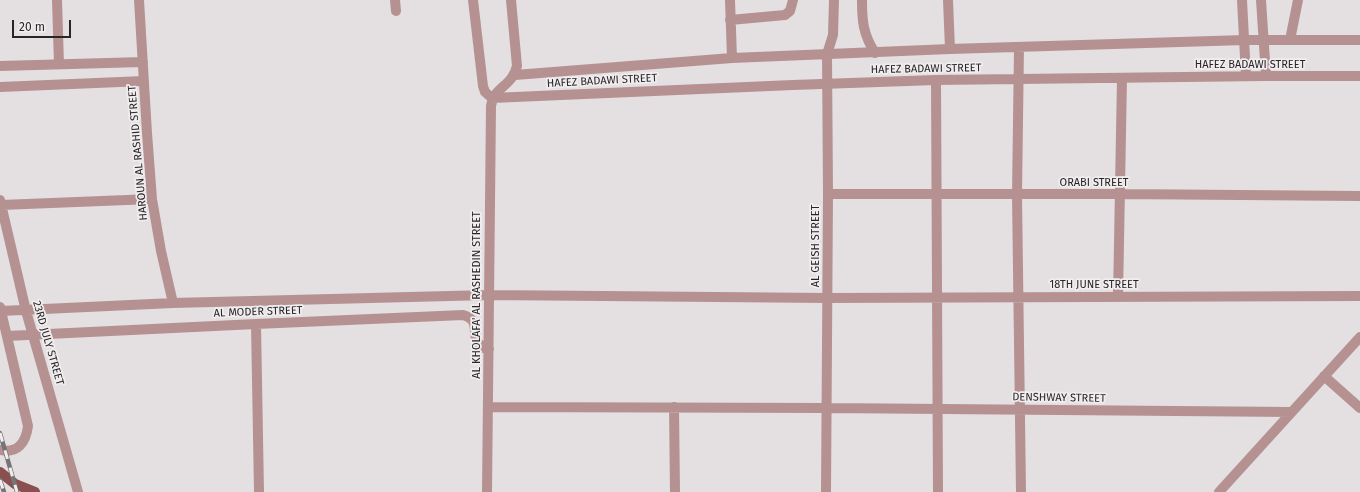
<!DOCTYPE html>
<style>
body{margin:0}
#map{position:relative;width:1360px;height:492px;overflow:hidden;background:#e4e0e1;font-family:"Fira Sans",sans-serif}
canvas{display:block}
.scale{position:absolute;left:12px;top:20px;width:59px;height:18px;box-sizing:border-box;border:2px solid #272526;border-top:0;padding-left:5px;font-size:12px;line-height:14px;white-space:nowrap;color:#272526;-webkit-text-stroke:3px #f1edee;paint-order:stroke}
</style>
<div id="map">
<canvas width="1360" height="492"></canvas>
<div class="scale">20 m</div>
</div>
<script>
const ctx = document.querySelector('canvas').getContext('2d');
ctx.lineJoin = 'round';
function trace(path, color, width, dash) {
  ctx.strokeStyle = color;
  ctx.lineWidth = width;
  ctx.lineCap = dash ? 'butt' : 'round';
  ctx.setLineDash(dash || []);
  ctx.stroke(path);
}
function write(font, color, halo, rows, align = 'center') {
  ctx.font = font + ' "Fira Sans",sans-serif';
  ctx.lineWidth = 3.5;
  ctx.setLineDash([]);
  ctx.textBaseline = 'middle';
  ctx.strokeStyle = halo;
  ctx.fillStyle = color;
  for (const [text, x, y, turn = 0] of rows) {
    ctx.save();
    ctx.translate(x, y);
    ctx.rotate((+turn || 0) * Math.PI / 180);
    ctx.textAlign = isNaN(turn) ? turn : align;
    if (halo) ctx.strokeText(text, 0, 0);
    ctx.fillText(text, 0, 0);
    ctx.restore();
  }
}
const minor = new Path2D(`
 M 57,0 L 59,64
 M 139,0 L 147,133 L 152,199 L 161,251 L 173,303
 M 395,0 L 396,11
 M 473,0 L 483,86 L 485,92 L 492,98 L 793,85 L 936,80 L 1266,76 L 1360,76
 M 730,0 L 732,58
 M 862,0 C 862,21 863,34 875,53
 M 948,0 L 950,49
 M 1242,0 L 1246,76
 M 1261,0 L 1266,76
 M 730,20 L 785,15 L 790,11 L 793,0
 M 1290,40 L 1298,0
 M 1019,47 L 1017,195 L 1021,492
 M 0,66 L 143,62
 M 515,75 L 732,58 L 950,49 L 1245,40 L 1360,40
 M 936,80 L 938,492
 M 0,87 L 144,81
 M 828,194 L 1120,194 L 1360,196
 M 0,200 L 26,311 L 78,492
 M 1,205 L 152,199
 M 1118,297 L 1122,78
 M 0,307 L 28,426 C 26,442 18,454 0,450
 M 1,311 L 173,303 L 489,295 L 828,298 L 1360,296
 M 256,324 L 259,492
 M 7,336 L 256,324 L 463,315 C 480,320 472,330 477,342 L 484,348 L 489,349
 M 1324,376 L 1360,408
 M 488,407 L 827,408 L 1292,412
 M 674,407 L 675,492
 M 487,492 L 491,106 C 494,86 512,87 517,66 L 511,0
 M 826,492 L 828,194 L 827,54 L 833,35 L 834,0
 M 1219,492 L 1360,337`);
const major = new Path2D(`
 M 0,472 L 15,484 L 35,492`);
const rail = new Path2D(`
 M 0,433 L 17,492
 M 0,480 L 4,492`);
const streetNames = [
 ["HAFEZ BADAWI STREET",1250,65],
 ["HAFEZ BADAWI STREET",926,69,-1],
 ["HAFEZ BADAWI STREET",602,81,-3],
 ["HAROUN AL RASHID STREET",138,153,-95],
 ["ORABI STREET",1094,183],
 ["AL GEISH STREET",816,246,-90],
 ["18TH JUNE STREET",1094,285],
 ["AL KHOLAFA' AL RASHEDIN STREET",477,295,-90],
 ["AL MODER STREET",258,312,-2],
 ["23RD JULY STREET",48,343,74],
 ["DENSHWAY STREET",1059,398,1]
];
trace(minor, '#b59291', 10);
trace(major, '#8a4f4f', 10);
trace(rail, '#777475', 4.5);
trace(rail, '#f1edee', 3, [9]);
write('11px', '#272526', '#f1edee', streetNames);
</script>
